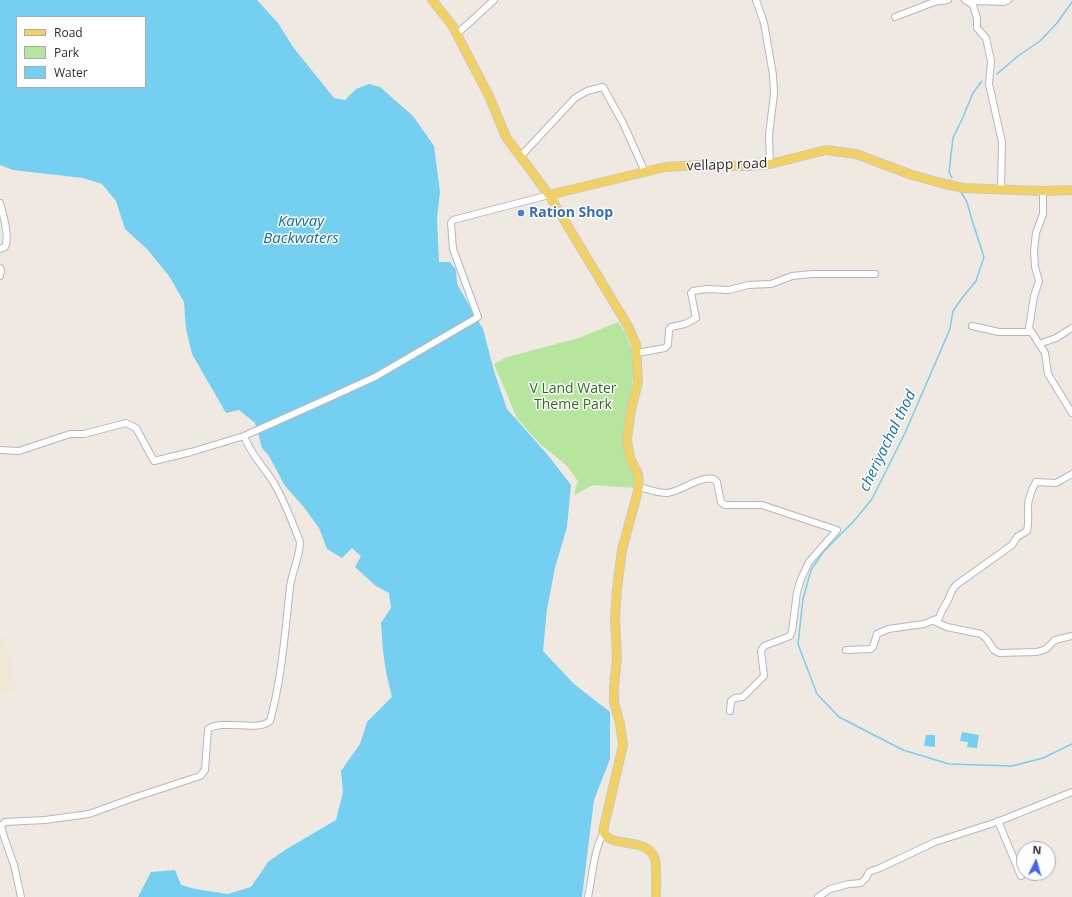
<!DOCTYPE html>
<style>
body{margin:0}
#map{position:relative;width:1072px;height:897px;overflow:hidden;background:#efe9e1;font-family:"Open Sans",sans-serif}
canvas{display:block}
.legend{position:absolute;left:16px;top:16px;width:130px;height:72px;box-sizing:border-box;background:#fff;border:1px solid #ababab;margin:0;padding:5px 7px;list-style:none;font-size:12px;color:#2e2e2e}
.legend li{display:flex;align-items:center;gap:8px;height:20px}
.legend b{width:20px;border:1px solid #ababab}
.north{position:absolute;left:1016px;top:841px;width:40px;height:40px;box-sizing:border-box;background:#fff;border:1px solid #ababab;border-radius:50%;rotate:5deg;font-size:11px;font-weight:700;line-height:16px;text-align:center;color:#2e2e2e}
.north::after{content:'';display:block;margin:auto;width:14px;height:18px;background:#4264fb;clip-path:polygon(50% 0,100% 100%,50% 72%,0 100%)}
</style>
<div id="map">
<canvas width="1072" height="897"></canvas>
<ul class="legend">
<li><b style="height:5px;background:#f2d163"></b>Road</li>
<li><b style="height:11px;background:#b6e59e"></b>Park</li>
<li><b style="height:11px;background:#75cff0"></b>Water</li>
</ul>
<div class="north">N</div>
</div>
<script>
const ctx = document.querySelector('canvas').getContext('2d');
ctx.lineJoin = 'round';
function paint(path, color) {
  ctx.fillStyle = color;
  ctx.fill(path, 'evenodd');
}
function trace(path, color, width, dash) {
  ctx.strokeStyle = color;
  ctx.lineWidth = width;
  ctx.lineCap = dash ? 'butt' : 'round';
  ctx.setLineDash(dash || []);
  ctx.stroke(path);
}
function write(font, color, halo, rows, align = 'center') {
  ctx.font = font + ' "Open Sans",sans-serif';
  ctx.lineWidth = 3;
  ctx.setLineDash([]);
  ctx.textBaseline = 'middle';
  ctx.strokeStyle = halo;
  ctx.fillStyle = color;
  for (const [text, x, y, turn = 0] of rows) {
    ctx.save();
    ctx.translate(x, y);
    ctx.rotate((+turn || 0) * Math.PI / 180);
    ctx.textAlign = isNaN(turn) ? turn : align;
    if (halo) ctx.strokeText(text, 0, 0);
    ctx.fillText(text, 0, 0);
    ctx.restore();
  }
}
const education = new Path2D(`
 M 4,637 L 16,689 L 0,694 L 0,638 Z`);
const green = new Path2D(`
 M 618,322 L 625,332 L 633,353 L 634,363 L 631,396 L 625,429 L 637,488 L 593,485 L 574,495 L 578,481 L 566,465 L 539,443 L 517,418 L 494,364 L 507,357 L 579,338 Z`);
const water = new Path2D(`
 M 0,0 L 257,0 L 278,23 L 293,47 L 334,98 L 345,100 L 356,89 L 369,84 L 380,87 L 413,116 L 434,146 L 440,192 L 437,218 L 439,262 L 450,262 L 456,270 L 457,284 L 483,329 L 494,371 L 507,409 L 547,454 L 571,485 L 567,527 L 555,568 L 547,609 L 543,651 L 574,684 L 610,712 L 610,759 L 594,800 L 582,897 L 138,897 L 151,872 L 175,870 L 181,885 L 195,889 L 228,894 L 251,887 L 268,862 L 285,850 L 336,820 L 343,792 L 341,771 L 360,744 L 367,722 L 392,697 L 386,672 L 383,650 L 381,623 L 391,608 L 389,593 L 376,586 L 355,567 L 361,556 L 352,548 L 342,558 L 327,549 L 319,528 L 303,506 L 285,486 L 269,456 L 262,448 L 255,423 L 239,410 L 226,413 L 192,354 L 186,329 L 184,302 L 169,276 L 147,249 L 125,229 L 116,201 L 102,184 L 83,178 L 13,170 L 0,165 ZM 17,17 L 145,17 L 145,87 L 17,87 Z
 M 962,732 L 979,735 L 977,748 L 967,747 L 968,742 L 960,741 Z
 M 926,735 L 935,735 L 935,747 L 924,746 Z`);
const stream = new Path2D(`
 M 997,74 L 1018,56 L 1040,41 L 1057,23 L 1072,2
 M 952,178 L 949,172 L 953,138 L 963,117 L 973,93 L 982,81
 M 961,192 L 967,202 L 972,220 L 984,257 L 976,281 L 962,298 L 953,311 L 950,329 L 905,433 L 872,499 L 853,522 L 824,551 L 811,570 L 803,599 L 798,644 L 817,694 L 839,717 L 903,750 L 949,764 L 1012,766 L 1043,758 L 1072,744`);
const minor = new Path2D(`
 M 756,0 L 764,23 L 773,75 L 774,94 L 769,135 L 770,164
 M 965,0 L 973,5 L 977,18 L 977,28 L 986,38 L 991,61 L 989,84 L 1002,142 L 1001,190
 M 970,2 L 978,1 L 1004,2 L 1008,0
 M 895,17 L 934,2 L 948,0
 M 457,34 L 494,0
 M 520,157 L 575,98 L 587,91 L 603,87 L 623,123 L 645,172
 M 1043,191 L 1043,214 L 1036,233 L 1034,250 L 1035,267 L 1039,281 L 1034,296 L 1029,328 L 1045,353 L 1048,374 L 1072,413
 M 0,203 C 3,214 10,237 5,247 L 0,249
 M 0,268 L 1,270 L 0,276
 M 972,326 L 999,332 L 1031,332
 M 1039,344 L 1056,338 L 1072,328
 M 637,353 L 665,348 L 668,345 L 669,330 L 671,327 L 685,324 L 696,318 L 691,293 L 693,291 L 706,289 L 729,290 L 748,285 L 771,284 L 792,276 L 812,274 L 875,274
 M 0,450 L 19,451 L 70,434 L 84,434 L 126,423 L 136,428 L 154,461 L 191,452 L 244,436 L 329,398 L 375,377 L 478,317 L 453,249 L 451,223 L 453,220 L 549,195
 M 639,487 C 648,489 657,493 667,493 C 683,491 698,476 714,479 L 717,482 L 721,502 L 725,505 L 762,505 L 837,530 L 809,562 L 801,579 L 797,592 L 792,631 L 790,636 L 764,646 L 761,651 L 764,676 L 743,697 L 735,698 L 731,701 L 730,711
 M 934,621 L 947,627 L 981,634 L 986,638 L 994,650 L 999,653 L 1037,652 L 1046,649 L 1055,640 L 1072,636
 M 846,650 L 871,649 L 873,647 L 877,634 L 888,629 L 924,624 L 939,618 C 941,611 945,606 948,600 C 951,594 951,590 956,585 L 1012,545 L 1017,537 L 1027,531 C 1029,523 1028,515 1028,507 C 1028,500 1032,488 1036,482 L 1056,483 L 1072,474
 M 998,821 L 1021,876
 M 21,897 L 14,865 L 4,837 L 1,826 L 5,822 L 45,820 L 89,814 L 136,797 L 200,776 L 205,770 L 208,729 C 223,719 258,732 270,721 C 282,677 285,632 290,587 C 292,571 300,557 300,542 C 292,521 284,499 272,480 C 262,465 250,453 244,436
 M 588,897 C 592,879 594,847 604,833
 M 818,897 L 830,889 L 849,884 L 861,883 L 866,878 L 869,872 L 880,868 L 935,842 L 997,822 L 1072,792`);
const major = new Path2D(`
 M 432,0 L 452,25 L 489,96 L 506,137 L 549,195 L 628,326 L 636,344 L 638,383 L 631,409 L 627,440 L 630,458 L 638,474 L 639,487 L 622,550 L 617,589 L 615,618 L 617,658 L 614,687 L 614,702 L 620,724 L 623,745 L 603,831 C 610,850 647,835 655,859 C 657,868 656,887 656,897
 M 549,195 L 665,167 L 699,165 L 749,166 L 770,164 L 826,150 L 856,154 L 912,175 L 941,183 L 963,188 L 1043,191 L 1072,190`);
const markers = [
 [521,213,4,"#3f7fe0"]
];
const streetNames = [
 ["vellapp road",727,165,-2]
];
const shopNames = [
 ["Ration Shop",529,213]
];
const parkNames = [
 ["V Land Water",573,389],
 ["Theme Park",573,405]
];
const waterNames = [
 ["Kavvay",301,222],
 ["Backwaters",301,239],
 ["cheriyachal thod",888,441,-64]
];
paint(education, '#f0e6d1');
paint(green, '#b6e59e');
paint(water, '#75cff0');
trace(stream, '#75cff0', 1.5);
trace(minor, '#b4b7c1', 8);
trace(major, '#c9c9c9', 10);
trace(minor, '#fff', 6);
trace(major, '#f2d163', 8);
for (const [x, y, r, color] of markers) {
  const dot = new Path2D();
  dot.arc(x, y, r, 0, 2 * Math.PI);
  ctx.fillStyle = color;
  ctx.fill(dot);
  trace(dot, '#fff', 1.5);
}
write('14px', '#2e2e2e', '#fff', streetNames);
write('bold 14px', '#366cbe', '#fff', shopNames, 'left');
write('14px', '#2c6e1b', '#fff', parkNames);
write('italic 15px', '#0d6fa3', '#fff', waterNames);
</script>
